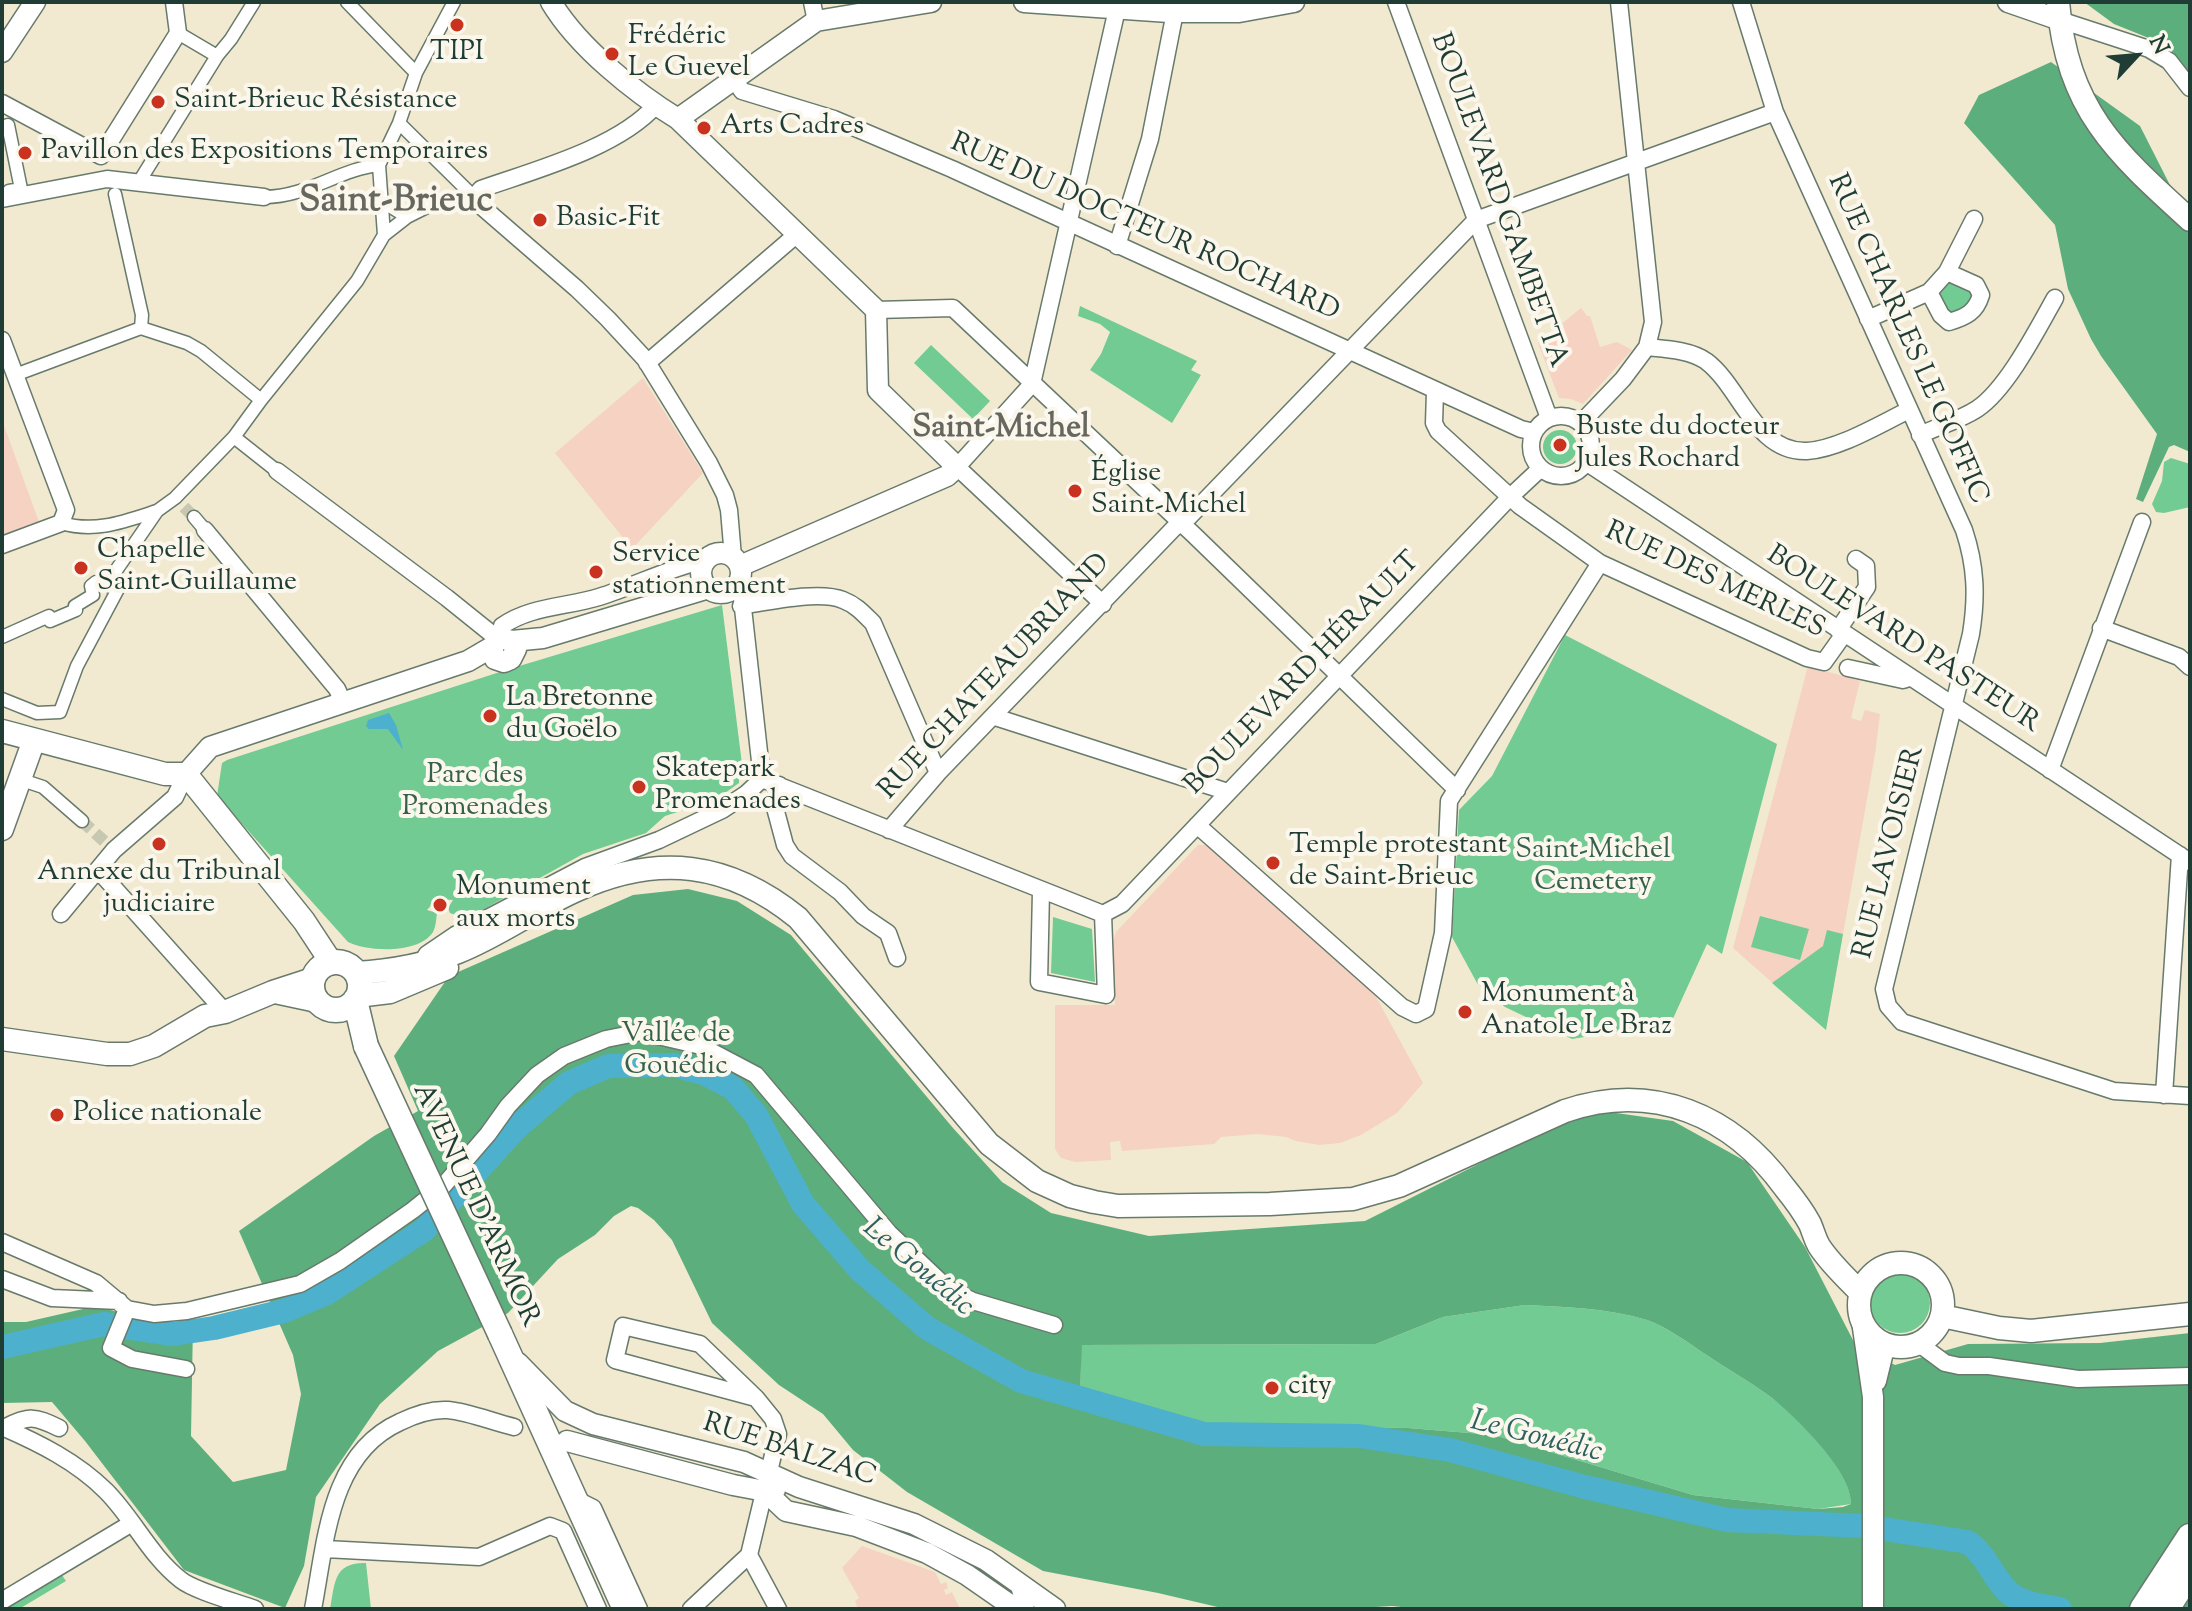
<!DOCTYPE html>
<meta charset="utf-8">
<style>
body{margin:0}
#map{position:relative;width:2192px;height:1611px;overflow:hidden;background:#f1ead1;font-family:"Sorts Mill Goudy",serif}
canvas{display:block}
.frame{position:absolute;inset:0;border:4px solid #1f3d34;pointer-events:none}
.north{position:absolute;left:2096px;top:16px;width:80px;height:80px;-webkit-text-stroke:6px #fbf7ec;paint-order:stroke;rotate:64deg;font-size:22px;font-weight:700;line-height:32px;text-align:center;color:#1f3d34}
.north::after{content:'';display:block;margin:auto;width:28px;height:36px;background:#1f3d34;clip-path:polygon(50% 0,100% 100%,50% 72%,0 100%)}
</style>
<div id="map">
<canvas width="2192" height="1611"></canvas>
<div class="frame"></div>
<div class="north">N</div>
</div>
<script>
const ctx = document.querySelector('canvas').getContext('2d');
ctx.lineJoin = 'round';
function paint(path, color) {
  ctx.fillStyle = color;
  ctx.fill(path, 'evenodd');
}
function trace(path, color, width, dash) {
  ctx.strokeStyle = color;
  ctx.lineWidth = width;
  ctx.lineCap = dash ? 'butt' : 'round';
  ctx.setLineDash(dash || []);
  ctx.stroke(path);
}
function write(font, color, halo, rows, align = 'center') {
  ctx.font = font + ' "Sorts Mill Goudy",serif';
  ctx.lineWidth = 8;
  ctx.setLineDash([]);
  ctx.textBaseline = 'middle';
  ctx.strokeStyle = halo;
  ctx.fillStyle = color;
  for (const [text, x, y, turn = 0] of rows) {
    ctx.save();
    ctx.translate(x, y);
    ctx.rotate((+turn || 0) * Math.PI / 180);
    ctx.textAlign = isNaN(turn) ? turn : align;
    if (halo) ctx.strokeText(text, 0, 0);
    ctx.fillText(text, 0, 0);
    ctx.restore();
  }
}
const built = new Path2D(`
 M 1581,308 L 1587,316 L 1590,316 L 1600,347 L 1617,342 L 1632,350 L 1583,404 L 1571,399 L 1559,398 L 1538,343 Z
 M 643,378 L 703,473 L 632,549 L 555,453 Z
 M 2,420 L 39,522 L 2,536 Z
 M 1808,666 L 1860,681 L 1851,718 L 1861,721 L 1865,710 L 1880,714 L 1875,754 L 1826,1030 L 1733,948 Z
 M 1198,845 L 1207,845 L 1374,993 L 1423,1083 L 1397,1113 L 1361,1135 L 1340,1143 L 1319,1145 L 1296,1141 L 1286,1137 L 1258,1134 L 1221,1137 L 1214,1144 L 1122,1151 L 1120,1141 L 1110,1142 L 1111,1160 L 1075,1162 L 1061,1158 L 1055,1149 L 1055,1005 L 1115,1005 L 1113,942 L 1116,932 Z
 M 862,1546 L 935,1572 L 941,1584 L 946,1582 L 948,1588 L 944,1590 L 946,1595 L 952,1592 L 960,1609 L 858,1609 L 855,1601 L 859,1598 L 842,1568 Z`);
const green = new Path2D(`
 M 1953,280 L 1973,289 L 1975,303 L 1952,315 L 1947,313 L 1938,292 L 1947,282 Z
 M 1080,306 L 1197,361 L 1191,370 L 1201,375 L 1172,423 L 1090,370 L 1101,354 L 1110,332 L 1100,324 L 1078,316 Z
 M 931,345 L 990,401 L 973,419 L 914,363 Z
 M1543 447a17 17 0 1 1 34 0a17 17 0 1 1-34 0Z
 M 2171,458 L 2190,464 L 2190,507 L 2164,513 L 2156,512 L 2152,504 L 2162,481 L 2164,462 Z
 M 722,605 L 743,772 L 739,772 L 739,783 L 715,800 L 665,816 L 646,833 L 583,854 L 466,919 L 450,913 L 448,908 L 453,900 L 437,899 L 427,910 L 437,913 C 436,920 436,926 433,932 C 419,954 368,952 348,942 L 217,796 L 222,763 L 227,760 L 506,670 Z
 M 1565,635 L 1777,744 L 1722,954 L 1707,944 L 1671,1023 L 1572,1039 L 1505,1007 L 1477,983 L 1452,937 L 1459,810 L 1492,776 Z
 M 1760,916 L 1809,929 L 1800,960 L 1751,947 Z
 M 1053,917 L 1092,929 L 1095,982 L 1051,973 Z
 M 1827,930 L 1843,934 L 1826,1030 L 1772,983 L 1823,946 Z
 M1870 1303a30 30 0 1 1 60 0a30 30 0 1 1-60 0Z
 M 1525,1305 C 1566,1307 1607,1308 1647,1320 C 1667,1327 1687,1342 1705,1354 C 1727,1369 1751,1382 1772,1398 C 1797,1418 1852,1471 1851,1504 L 1818,1509 L 1693,1495 L 1494,1435 L 1408,1428 L 1208,1423 L 1080,1389 L 1081,1345 L 1376,1344 L 1443,1317 Z
 M 366,1563 L 371,1609 L 330,1609 C 335,1584 333,1562 366,1563 Z
 M 62,1575 L 66,1581 L 19,1609 L 6,1609 Z`);
const forest = new Path2D(`
 M 2084,2 L 2190,2 L 2190,74 L 2174,53 L 2161,43 L 2114,24 Z
 M 2051,62 L 2140,126 L 2174,193 L 2190,206 L 2190,452 L 2174,445 L 2169,447 L 2143,502 L 2136,499 L 2157,434 L 2101,356 L 2091,339 L 2068,289 L 2055,225 L 1964,123 L 1979,95 Z
 M 688,889 L 737,901 L 791,935 L 953,1128 L 1002,1182 L 1051,1213 L 1149,1236 L 1365,1221 L 1544,1131 L 1602,1111 L 1673,1121 L 1747,1162 L 1805,1247 L 1855,1344 L 1895,1365 L 1968,1344 L 2100,1343 L 2190,1333 L 2190,1609 L 1420,1609 L 1392,1606 L 1342,1609 L 1226,1609 L 1158,1593 L 1043,1571 L 907,1492 L 853,1450 L 823,1414 L 779,1385 L 712,1323 L 672,1240 L 654,1220 L 638,1208 L 631,1206 L 614,1216 L 595,1235 L 558,1259 L 508,1313 L 438,1351 L 380,1404 L 316,1497 L 304,1566 L 285,1608 L 184,1570 L 85,1441 L 52,1402 L 2,1403 L 2,1322 L 26,1322 L 96,1306 L 149,1321 L 193,1323 L 191,1436 L 233,1482 L 286,1470 L 301,1394 L 293,1355 L 239,1231 L 374,1136 L 418,1111 L 394,1056 L 449,976 L 633,895 ZM 1525,1305 C 1566,1307 1607,1308 1647,1320 C 1667,1327 1687,1342 1705,1354 C 1727,1369 1751,1382 1772,1398 C 1796,1418 1852,1471 1851,1504 L 1843,1507 L 1818,1509 L 1693,1495 L 1494,1435 L 1408,1428 L 1208,1423 L 1080,1388 L 1082,1345 L 1376,1344 L 1443,1317 Z`);
const water = new Path2D(`
 M 389,713 L 396,725 L 403,750 L 388,729 L 369,729 L 366,726 L 368,720 Z`);
const river = new Path2D(`
 M 2,1347 L 104,1324 L 173,1334 L 214,1328 L 284,1311 L 327,1293 L 424,1230 L 517,1127 L 569,1083 L 608,1066 L 674,1065 L 706,1074 L 733,1088 L 756,1115 L 803,1204 L 860,1270 L 927,1328 L 1021,1381 L 1204,1434 L 1359,1436 L 1450,1450 L 1585,1487 L 1727,1520 L 1864,1526 L 1968,1542 C 1988,1556 1995,1583 2012,1595 C 2025,1604 2044,1606 2060,1609`);
const pedestrianTunnel = new Path2D(`
 M 184,507 L 194,517
 M 82,821 L 105,842`);
const pedestrian = new Path2D(`
 M 347,2 L 416,73
 M 178,33 L 217,56
 M 2,127 L 8,125 L 21,189 L 9,191
 M 139,182 L 217,56 L 231,39 L 254,2
 M 115,194 L 142,315 L 141,328
 M 264,197 C 308,197 339,169 379,165
 M 383,202 L 407,217
 M 384,235 L 379,165 L 399,123 L 416,73 L 454,2
 M 15,375 L 141,328 L 187,343 L 201,351 L 261,400
 M 234,437 L 277,471
 M 194,517 L 205,530
 M 61,523 C 95,533 123,522 157,511
 M 106,585 L 157,511 L 175,498 L 234,437 L 261,400 L 357,281 L 384,235 L 407,217 L 429,206 L 474,197 L 399,123
 M 2,637 L 49,616 L 50,621 L 76,610 L 75,606 L 93,595 L 91,586 L 96,582 L 118,589 L 77,666 L 60,712 L 37,713 L 2,699
 M 19,779 L 43,787 L 82,821`);
const minor = new Path2D(`
 M 812,2 L 816,21
 M 1396,2 L 1549,418
 M 1741,2 L 1775,112 L 1964,530 C 1976,566 1977,597 1971,634 L 1884,989 L 1888,1006 L 1902,1022 L 2114,1091 L 2190,1096
 M 2060,20 L 2149,49 L 2169,61 L 2190,88
 M 734,79 L 742,91 L 834,119 L 952,169 L 1521,429 L 1534,432
 M 2,103 L 101,156
 M 656,105 C 618,148 535,170 481,189 L 474,197 L 480,205 L 577,289 L 608,319 L 645,359 L 709,463 L 725,495 L 729,510 L 733,557
 M 101,156 L 178,33 L 174,2
 M 2,199 L 107,179 L 264,197
 M 1117,246 L 1150,139 L 1175,12
 M 1929,292 L 1941,315 L 1949,322 C 1966,317 1976,312 1981,295 L 1976,285 L 1947,272
 M 876,310 L 953,308 L 1194,535 L 1457,790
 M 1868,319 L 1929,292 L 1947,272 L 1974,219
 M 2,340 L 66,510 L 61,523 L 2,545
 M 1647,347 C 1666,349 1690,350 1706,361 C 1741,387 1755,453 1807,451 C 1839,449 1880,424 1909,410
 M 647,363 L 796,235
 M 1435,392 L 1434,423 L 1438,431 L 1520,506 L 1600,563 L 1807,658 L 1824,662 L 1844,634
 M1531 446a30 30 0 1 1 60 0a30 30 0 1 1-60 0Z
 M 1581,423 L 1623,379 L 1647,347 L 1653,322 L 1619,2
 M 1920,435 C 1939,426 1960,420 1977,409 C 2007,389 2037,330 2055,298
 M 1586,462 L 2190,862
 M 277,471 L 447,598 L 498,639
 M 205,530 L 337,689 L 343,702
 M 738,583 L 742,599 L 762,779
 M 1103,604 L 957,467 L 1032,384 L 1117,9
 M 741,606 C 767,602 819,590 843,600 C 856,605 863,613 873,623 L 938,773
 M 2101,628 L 2179,657 L 2190,667
 M 1838,630 L 1867,587 L 1866,566 L 1856,559
 M 502,638 L 502,626 C 530,606 567,607 599,597 C 635,586 668,568 706,560
 M 1848,668 L 1903,680 L 1909,678
 M 995,717 L 1228,792
 M 2050,770 L 2142,522
 M 762,779 L 1103,914
 M 779,785 L 774,804 L 785,845 L 792,856 L 840,892 L 863,916 L 888,933 L 897,958
 M 1197,825 L 1402,1007 L 1416,1014 L 1426,1009 L 1443,933 L 1449,801 L 1600,563
 M 889,830 L 938,773 L 1174,528 L 1189,517 L 1476,220 L 1775,112
 M 98,870 L 225,1012
 M 1041,891 L 1039,982 L 1106,995 L 1103,914
 M 61,914 L 114,850 L 175,797 L 186,774
 M 1103,914 L 1122,904 L 1510,497 L 1540,469
 M 422,962 L 427,954 L 455,935 L 585,867 L 659,840 L 722,810 L 746,794 L 762,779
 M 2164,1095 L 2180,855
 M 2,1242 L 96,1283 L 127,1309 L 154,1314 L 187,1311 L 300,1284 L 340,1261 L 413,1210 L 444,1185 L 488,1134 L 508,1106 L 537,1075 L 564,1056 L 606,1039 L 641,1032 L 701,1046 L 756,1075 L 889,1233 L 948,1289 L 973,1301 L 1054,1325
 M 2,1279 L 52,1298 L 119,1301
 M 127,1309 L 111,1348 L 132,1359 L 186,1369
 M 623,1326 L 700,1344 L 756,1398 L 615,1360 Z
 M 1918,1343 L 1945,1363 L 1959,1366 L 1989,1366 L 2078,1379 L 2190,1376
 M 2,1427 C 39,1443 77,1462 106,1491 C 133,1518 150,1556 181,1580 C 195,1591 236,1602 255,1609
 M 4,1428 C 29,1415 34,1416 59,1428
 M 575,1499 L 593,1508 L 639,1609
 M 325,1549 L 479,1557 L 550,1526 L 563,1531 L 598,1609
 M 749,1555 L 778,1609
 M 1017,1580 L 1026,1609
 M 2,1601 L 132,1523
 M 313,1609 C 326,1542 329,1454 400,1422 C 414,1415 432,1409 448,1410 C 469,1412 493,1422 514,1427
 M 691,1609 L 749,1555 L 778,1434 L 773,1419 L 756,1398`);
const tertiary = new Path2D(`
 M 551,2 C 578,47 634,92 678,119 L 876,310 L 878,390 L 957,467 L 947,476 L 740,566
 M 1024,2 L 1169,12 L 1239,12 L 1294,2
 M 2008,2 L 2060,20
 M 2,52 L 35,2
 M 678,119 L 816,21 L 931,2
 M701 573a20 20 0 1 1 40 0a20 20 0 1 1-40 0Z
 M 512,641 L 516,649 L 511,659 L 504,662 L 495,659 L 492,647 L 500,638 L 512,641 L 543,638 L 709,588
 M 186,774 L 210,747 L 468,661 L 492,647
 M 1862,1321 L 1873,1397 L 1873,1609
 M 518,1363 L 565,1411 L 593,1424 L 744,1462 L 799,1487 L 914,1524 L 986,1560 L 1055,1609
 M 1876,1381 L 1885,1344
 M 567,1441 L 733,1485 L 765,1491 L 775,1490
 M 765,1491 L 786,1511 L 856,1526 L 927,1553 L 967,1575 L 1016,1609`);
const secondary = new Path2D(`
 M 2058,2 C 2067,109 2115,152 2190,220
 M 2,731 L 165,774 L 186,774 L 304,921 L 331,962
 M 2,829 L 34,740
 M 356,973 C 391,971 425,965 458,952 C 499,936 536,908 577,890 C 658,853 729,862 798,918 L 989,1144 L 1037,1181 L 1070,1196 L 1094,1202 L 1118,1206 L 1270,1204 L 1353,1199 L 1399,1186 L 1565,1111 C 1653,1081 1732,1115 1785,1188 C 1794,1199 1803,1211 1810,1224 C 1813,1231 1815,1239 1819,1246 C 1830,1263 1847,1279 1860,1292
 M 275,992 L 317,1001
 M 357,996 L 390,992 L 447,968
 M 2,1039 L 107,1054 L 130,1054 L 154,1046 L 205,1016 L 225,1012 L 273,992 L 313,979
 M1859 1305a42 42 0 1 1 84 0a42 42 0 1 1-84 0Z
 M 1942,1316 L 1999,1328 L 2031,1331 L 2190,1314`);
const primary = new Path2D(`
 M312 986a24 24 0 1 1 48 0a24 24 0 1 1-48 0Z
 M 355,1000 L 366,1046
 M 500,1334 L 625,1609`);
const trunk = new Path2D(`
 M 2143,1609 L 2190,1537
 M 2166,1609 L 2190,1571`);
const primaryBridge = new Path2D(`
 M 366,1046 L 500,1334`);
const markers = [
 [457,25,8,"#c8321e"],
 [612,54,8,"#c8321e"],
 [158,102,8,"#c8321e"],
 [704,128,8,"#c8321e"],
 [25,153,8,"#c8321e"],
 [540,220,8,"#c8321e"],
 [1560,445,8,"#c8321e"],
 [1075,491,8,"#c8321e"],
 [81,568,8,"#c8321e"],
 [596,572,8,"#c8321e"],
 [490,716,8,"#c8321e"],
 [639,787,8,"#c8321e"],
 [159,844,8,"#c8321e"],
 [1273,863,8,"#c8321e"],
 [440,905,8,"#c8321e"],
 [1465,1012,8,"#c8321e"],
 [57,1115,8,"#c8321e"],
 [1272,1388,8,"#c8321e"]
];
const poiNames = [
 ["Frédéric",628,38],
 ["Le Guevel",628,70],
 ["TIPI",457,54,"center"],
 ["Saint-Brieuc Résistance",174,102],
 ["Arts Cadres",720,128],
 ["Pavillon des Expositions Temporaires",41,153],
 ["Basic-Fit",556,220],
 ["Buste du docteur",1576,429],
 ["Jules Rochard",1576,461],
 ["Église",1091,475],
 ["Saint-Michel",1091,507],
 ["Chapelle",97,552],
 ["Saint-Guillaume",97,584],
 ["Service",612,556],
 ["stationnement",612,588],
 ["La Bretonne",506,700],
 ["du Goëlo",506,732],
 ["Skatepark",655,771],
 ["Promenades",655,803],
 ["Temple protestant",1289,847],
 ["de Saint-Brieuc",1289,879],
 ["Annexe du Tribunal",159,874,"center"],
 ["judiciaire",159,906,"center"],
 ["Monument",456,889],
 ["aux morts",456,921],
 ["Monument à",1481,996],
 ["Anatole Le Braz",1481,1028],
 ["Police nationale",73,1115],
 ["city",1288,1388]
];
const streetNames = [
 ["BOULEVARD GAMBETTA",1497,201,70],
 ["RUE DU DOCTEUR ROCHARD",1144,229,24],
 ["RUE CHARLES LE GOFFIC",1906,340,66],
 ["RUE DES MERLES",1714,582,25],
 ["BOULEVARD PASTEUR",1902,641,33],
 ["BOULEVARD HÉRAULT",1304,675,-46],
 ["RUE CHATEAUBRIAND",996,678,-47],
 ["RUE LAVOISIER",1891,853,-76],
 ["AVENUE D'ARMOR",474,1206,65],
 ["RUE BALZAC",789,1452,18]
];
const parkNames = [
 ["Parc des",475,777],
 ["Promenades",475,809],
 ["Saint-Michel",1593,852],
 ["Cemetery",1593,884],
 ["Vallée de",676,1036],
 ["Gouédic",676,1068]
];
const waterNames = [
 ["Le Gouédic",917,1269,40],
 ["Le Gouédic",1536,1439,14]
];
const quarterNames = [
 ["Saint-Michel",1001,431]
];
const districtNames = [
 ["Saint-Brieuc",396,204]
];
paint(built, '#f5d2c2');
paint(green, '#71cb93');
paint(forest, '#5caf7d');
paint(water, '#4db0cc');
trace(river, '#4db0cc', 24);
trace(pedestrianTunnel, '#c7c7b2', 12, [12, 6]);
trace(pedestrian, '#687a6b', 15);
trace(minor, '#687a6b', 19);
trace(tertiary, '#687a6b', 23);
trace(secondary, '#687a6b', 25);
trace(primary, '#687a6b', 27);
trace(trunk, '#687a6b', 29);
trace(pedestrian, '#fff', 12);
trace(minor, '#fff', 16);
trace(tertiary, '#fff', 20);
trace(secondary, '#fff', 22);
trace(primary, '#fff', 24);
trace(trunk, '#fff', 26);
trace(primaryBridge, '#687a6b', 27, []);
trace(primaryBridge, '#fff', 24);
for (const [x, y, r, color] of markers) {
  const dot = new Path2D();
  dot.arc(x, y, r, 0, 2 * Math.PI);
  ctx.fillStyle = color;
  ctx.fill(dot);
  trace(dot, '#fbf7ec', 3);
}
write('28px', '#1f3d34', '#fbf7ec', poiNames, 'left');
write('28px', '#1f3d34', '#fbf7ec', streetNames);
write('28px', '#34604c', '#fbf7ec', parkNames);
write('italic 30px', '#2d6062', '#fbf7ec', waterNames);
write('bold 32px', '#66675f', '#fbf7ec', quarterNames);
write('bold 36px', '#66675f', '#fbf7ec', districtNames);
</script>
